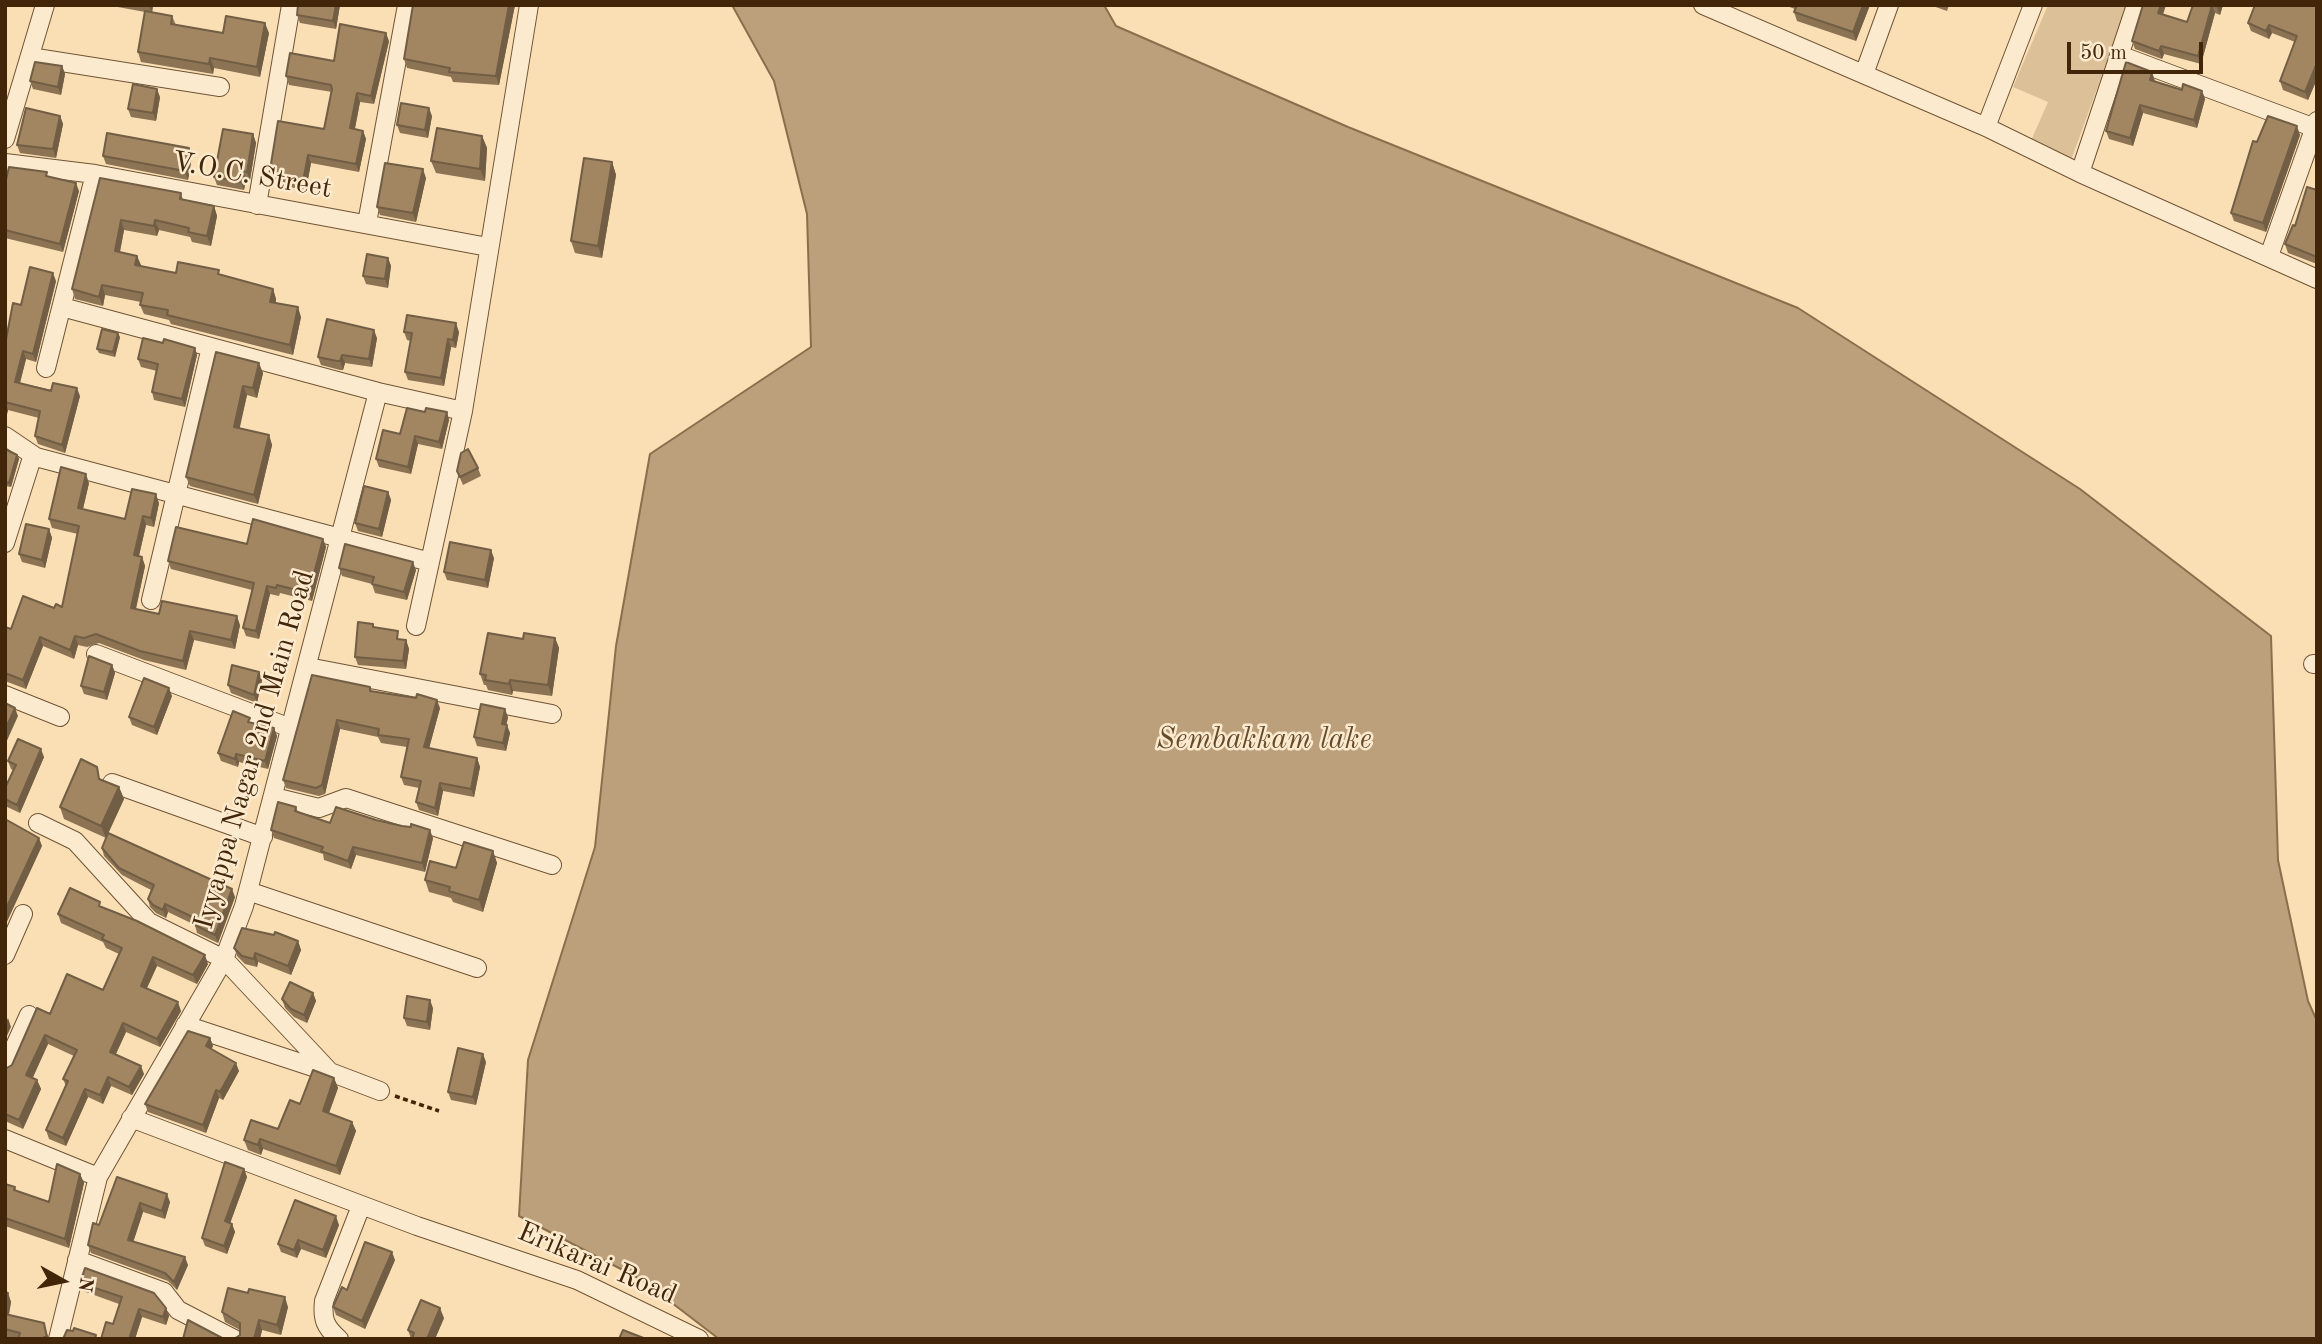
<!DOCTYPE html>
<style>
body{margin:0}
#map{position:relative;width:2322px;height:1344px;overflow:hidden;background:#fadfb5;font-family:"Old Standard TT",serif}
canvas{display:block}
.frame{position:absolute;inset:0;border:7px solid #422609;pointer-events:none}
.north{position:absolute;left:28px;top:1246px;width:70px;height:70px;-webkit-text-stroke:5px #fceacf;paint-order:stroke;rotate:99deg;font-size:19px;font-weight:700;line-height:28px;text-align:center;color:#422609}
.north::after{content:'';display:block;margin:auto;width:24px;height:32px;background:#422609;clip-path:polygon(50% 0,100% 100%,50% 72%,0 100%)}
.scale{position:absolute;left:2067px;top:42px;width:136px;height:32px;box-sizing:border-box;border:4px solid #422609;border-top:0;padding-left:9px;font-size:21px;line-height:24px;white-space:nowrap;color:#422609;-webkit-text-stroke:5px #fceacf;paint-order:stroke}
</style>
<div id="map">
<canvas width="2322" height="1344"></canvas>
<div class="frame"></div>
<div class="north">N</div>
<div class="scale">50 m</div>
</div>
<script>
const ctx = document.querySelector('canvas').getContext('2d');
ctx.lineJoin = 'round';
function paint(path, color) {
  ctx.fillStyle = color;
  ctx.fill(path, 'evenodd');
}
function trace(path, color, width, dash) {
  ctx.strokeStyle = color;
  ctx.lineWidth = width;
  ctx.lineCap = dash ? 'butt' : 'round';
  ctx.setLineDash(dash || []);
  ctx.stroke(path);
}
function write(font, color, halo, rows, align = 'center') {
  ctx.font = font + ' "Old Standard TT",serif';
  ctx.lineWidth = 5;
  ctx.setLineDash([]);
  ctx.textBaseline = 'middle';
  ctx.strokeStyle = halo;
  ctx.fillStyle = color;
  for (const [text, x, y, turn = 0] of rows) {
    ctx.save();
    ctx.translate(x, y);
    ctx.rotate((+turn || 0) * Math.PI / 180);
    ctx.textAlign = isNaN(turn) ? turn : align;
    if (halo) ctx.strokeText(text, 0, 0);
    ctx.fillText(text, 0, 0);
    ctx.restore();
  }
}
const green = new Path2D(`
 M 2048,5 L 2127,6 L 2070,163 L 2030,143 L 2048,102 L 2013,87 Z`);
const water = new Path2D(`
 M 732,5 L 1104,5 L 1116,26 L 1348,127 L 1798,308 L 2080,489 L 2271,636 L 2278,860 L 2308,1001 L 2317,1021 L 2317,1339 L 719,1339 L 642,1280 L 519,1216 L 528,1060 L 595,847 L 616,646 L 650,454 L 811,347 L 807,214 L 774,81 Z`);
const path = new Path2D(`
 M 395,1096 L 439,1111`);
const street = new Path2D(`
 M 1703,5 L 1986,127 L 2080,173 L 2317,279
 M 2122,56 L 2315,128
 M 30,57 L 220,87
 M 1864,74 L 1889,5
 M 1986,127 L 2033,5
 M 5,139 L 45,5
 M 5,163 L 95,174 L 488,247
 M 2080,173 L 2136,5
 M 257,205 L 291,5
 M 367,223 L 407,5
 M 2269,256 L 2317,121
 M 62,307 L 378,392 L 463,411
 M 46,368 L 95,174
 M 5,436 L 36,457 L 430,562
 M 5,543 L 31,461 L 36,457
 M 151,600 L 211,347
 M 416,626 L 463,411 L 529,5
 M 96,654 L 293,729
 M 2313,664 L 2317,664
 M 308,667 L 552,714
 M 5,695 L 60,717
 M 112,783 L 263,837
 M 274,797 L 319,808 L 346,798 L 552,865
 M 38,823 L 75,841 L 149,922 L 224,959 L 330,1072 L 380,1091
 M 248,891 L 477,968
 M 5,955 L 23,914
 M 185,1025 L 328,1072
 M 5,1068 L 29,1015
 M 131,1118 L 417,1226 L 577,1280 L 699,1339
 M 5,1139 L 98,1177
 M 77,1260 L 164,1292 L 178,1310 L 234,1339
 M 58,1339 L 98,1177 L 224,959 L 244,906 L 378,392
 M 339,1339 C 325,1327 322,1319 324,1301 L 361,1206`);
const wall = new Path2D(`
 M 107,5 L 153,5 L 152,12 L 172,16 L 176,25 L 223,33 L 269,33 L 260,77 L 214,68 L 213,74 L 141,62 L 138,52 L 145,12 Z
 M 340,5 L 336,29 L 300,23 L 297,15 Z
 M 515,5 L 499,85 L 453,82 L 451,77 L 407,68 L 404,59 L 461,6 Z
 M 1784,5 L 1870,5 L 1856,41 L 1797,21 L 1794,12 L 1795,9 Z
 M 1930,5 L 1949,5 L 1947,11 Z
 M 2193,5 L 2223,5 L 2220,15 L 2215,13 L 2201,64 L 2164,54 L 2162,59 L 2135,49 L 2132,41 L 2163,14 L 2187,22 Z
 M 2317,6 L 2317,79 L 2308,100 L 2283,90 L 2280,81 L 2295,42 L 2272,33 L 2269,39 L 2251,31 L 2248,23 Z
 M 389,41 L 374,104 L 360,102 L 355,129 L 363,131 L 366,139 L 359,172 L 311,163 L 306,190 L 272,184 L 269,176 L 324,129 L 332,92 L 289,85 L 286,76 Z
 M 62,66 L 65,74 L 61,95 L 33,89 L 30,81 Z
 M 2155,81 L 2155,82 L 2182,90 L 2202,91 L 2205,99 L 2197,128 L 2143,113 L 2133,146 L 2109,139 L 2106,131 Z
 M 160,97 L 156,121 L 131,117 L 128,109 Z
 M 60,116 L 63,124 L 56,158 L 20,153 L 17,145 Z
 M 432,116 L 428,138 L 400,133 L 397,125 Z
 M 253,134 L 256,143 L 250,180 L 246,179 L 244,190 L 217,185 L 214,177 Z
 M 2300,135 L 2266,232 L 2234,221 L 2231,213 L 2257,142 Z
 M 482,136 L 487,148 L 485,181 L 436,173 L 431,161 Z
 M 103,156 L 192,156 L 188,180 L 106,164 Z
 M 612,162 L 616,175 L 602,258 L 575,253 L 571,241 Z
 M 100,178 L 181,193 L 183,200 L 214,206 L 217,216 L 211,246 L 192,242 L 190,237 L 159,230 L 157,236 L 124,230 L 120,252 L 137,256 L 141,266 L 176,273 L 221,275 L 273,289 L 276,299 L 276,303 L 301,317 L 293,355 L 171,324 L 169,320 L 144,314 L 140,305 L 141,302 L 105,295 L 103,306 L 75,299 L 72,289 Z
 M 426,178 L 416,222 L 380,215 L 377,207 Z
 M 5,184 L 79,191 L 63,252 L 5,238 Z
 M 2317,190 L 2317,264 L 2288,253 L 2285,244 Z
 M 388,258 L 391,266 L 388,288 L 366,284 L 363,276 Z
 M 56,281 L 36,362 L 26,359 L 20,383 L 80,396 L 65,453 L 38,444 L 35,436 L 39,418 L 8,410 L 6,418 L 5,418 L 5,345 L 21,305 Z
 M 404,332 L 459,332 L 456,348 L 451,347 L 444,386 L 408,380 L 405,372 L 411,341 L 407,340 Z
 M 120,337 L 115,357 L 99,353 L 97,349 Z
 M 377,338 L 372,367 L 345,363 L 343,370 L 340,370 L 321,365 L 318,357 Z
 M 163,343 L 195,348 L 197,355 L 185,407 L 154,400 L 152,392 L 157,371 L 141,367 L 138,359 Z
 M 216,352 L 263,373 L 257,398 L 247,395 L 239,428 L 269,435 L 272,445 L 258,504 L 190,486 L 186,477 Z
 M 425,412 L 447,412 L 449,420 L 442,449 L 418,444 L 411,474 L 379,467 L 376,459 L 400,434 Z
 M 5,449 L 17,455 L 19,459 L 11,487 L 5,486 Z
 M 478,468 L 481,476 L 463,485 L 457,471 Z
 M 89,483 L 83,509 L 125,519 L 159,503 L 154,527 L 146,525 L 139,556 L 142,557 L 145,566 L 136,609 L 159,614 L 240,625 L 235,649 L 194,640 L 186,670 L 144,660 L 99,643 L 87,647 L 78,645 L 74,659 L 43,646 L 26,689 L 5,681 L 5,627 L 11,629 L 54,608 L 62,607 L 78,534 L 52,528 L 49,519 Z
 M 388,492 L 391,500 L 382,537 L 358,531 L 355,523 Z
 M 49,529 L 52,538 L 45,568 L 22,562 L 19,554 Z
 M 323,539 L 326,547 L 312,601 L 280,593 L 279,596 L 270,594 L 259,639 L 246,636 L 243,628 L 252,590 L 171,569 L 168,561 L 247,544 Z
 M 494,558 L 488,588 L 447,580 L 444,572 Z
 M 339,568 L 416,570 L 407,600 L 375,593 L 372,584 L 342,576 Z
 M 373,624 L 374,627 L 401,640 L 406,640 L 409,649 L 406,669 L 358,665 L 355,657 Z
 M 555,638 L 559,648 L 552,696 L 513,691 L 512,695 L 488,690 L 486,685 L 484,685 L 480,674 L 523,639 Z
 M 112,665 L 115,673 L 107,700 L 84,694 L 81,686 Z
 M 259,672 L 262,680 L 257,703 L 231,693 L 228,685 Z
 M 312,675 L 370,687 L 372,691 L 440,708 L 429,748 L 477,758 L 480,767 L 474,797 L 443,791 L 438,816 L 419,810 L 416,802 L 419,788 L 404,785 L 401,777 L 407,747 L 381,743 L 378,737 L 340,729 L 325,794 L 319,796 L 286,788 L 283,780 Z
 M 172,696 L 157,735 L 132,725 L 129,717 Z
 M 508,717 L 506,725 L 510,733 L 506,751 L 477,746 L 474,737 Z
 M 274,728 L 277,736 L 268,769 L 239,762 L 238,767 L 221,761 L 218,753 Z
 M 44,757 L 20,813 L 5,806 L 5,788 L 13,770 L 11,769 L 8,761 Z
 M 102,780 L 119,787 L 124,799 L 106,838 L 64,819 L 60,807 Z
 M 296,807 L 298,812 L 330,823 L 376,820 L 433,838 L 425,872 L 356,855 L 351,869 L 324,860 L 323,854 L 274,838 L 271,830 Z
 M 102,848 L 235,897 L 218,943 L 197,933 L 195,925 L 168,912 L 166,918 L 156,913 L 150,907 L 148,899 L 151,890 L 122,875 L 104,856 Z
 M 493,851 L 497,863 L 483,912 L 453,902 L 451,898 L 429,892 L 425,880 Z
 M 102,907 L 208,964 L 197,984 L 157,966 L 147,988 L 181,1011 L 160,1047 L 126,1032 L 116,1054 L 144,1074 L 132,1095 L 111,1086 L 103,1104 L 88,1097 L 66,1146 L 49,1139 L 46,1130 L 66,1086 L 63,1079 L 74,1056 L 48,1044 L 32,1078 L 37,1080 L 41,1089 L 23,1129 L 5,1121 L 5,1069 L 12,1065 L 50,1014 L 103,990 L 119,954 L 106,948 L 103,942 L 61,923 L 58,914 Z
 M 298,941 L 301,950 L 291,975 L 258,962 L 257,967 L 245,964 L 237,956 L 234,948 Z
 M 313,993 L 316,1001 L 307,1023 L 294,1017 L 285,1008 L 282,999 Z
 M 433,1008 L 430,1030 L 407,1026 L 404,1018 Z
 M 210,1038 L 213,1046 L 211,1049 L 239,1071 L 223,1100 L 219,1098 L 206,1133 L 148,1112 L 145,1104 Z
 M 486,1062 L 476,1105 L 451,1100 L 448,1092 Z
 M 334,1078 L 338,1088 L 329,1113 L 352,1122 L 356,1131 L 340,1175 L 263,1149 L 261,1155 L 248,1150 L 244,1140 L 278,1129 L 300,1104 Z
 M 244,1169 L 247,1177 L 230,1223 L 232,1224 L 235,1232 L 227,1254 L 205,1246 L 202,1238 Z
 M 80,1174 L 84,1183 L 69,1248 L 5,1226 L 5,1184 L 15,1187 L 16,1190 L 49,1202 Z
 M 117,1177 L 170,1202 L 165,1219 L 143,1212 L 133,1242 L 188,1265 L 177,1290 L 168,1281 L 91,1253 L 88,1245 L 99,1225 Z
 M 339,1225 L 326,1258 L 301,1249 L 297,1258 L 281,1252 L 278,1244 Z
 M 395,1260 L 365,1329 L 336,1315 L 333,1307 L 347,1290 Z
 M 80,1283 L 166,1308 L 169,1316 L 166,1325 L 142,1317 L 135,1339 L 101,1339 L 113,1324 L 119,1304 L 83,1291 Z
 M 5,1292 L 8,1293 L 11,1302 L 9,1315 L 44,1323 L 49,1339 L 5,1338 Z
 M 288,1307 L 281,1335 L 262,1330 L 260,1339 L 234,1339 L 240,1335 L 240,1330 L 225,1322 L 222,1312 Z
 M 444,1318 L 435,1339 L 411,1339 L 408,1330 Z`);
const shadedWall = new Path2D(`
 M 149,5 L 153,5 L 152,14 Z
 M 336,5 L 340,5 L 336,29 L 333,21 Z
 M 509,5 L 515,5 L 499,85 L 496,76 Z
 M 1863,5 L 1870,5 L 1856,41 L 1853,32 Z
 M 2161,5 L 2166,5 L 2161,21 L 2158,13 Z
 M 2212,5 L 2215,13 L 2201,64 L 2198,56 Z
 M 2218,5 L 2223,5 L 2220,15 L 2217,7 Z
 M 265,23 L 269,33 L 260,77 L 257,67 Z
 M 2269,25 L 2272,33 L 2269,39 L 2266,31 Z
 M 386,33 L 389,41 L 374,104 L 371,96 Z
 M 2161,46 L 2164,54 L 2162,59 L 2159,51 Z
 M 210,58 L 214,68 L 213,74 L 209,64 Z
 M 2317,63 L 2317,79 L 2308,100 L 2305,92 Z
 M 62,66 L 65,74 L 61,95 L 58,87 Z
 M 2152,72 L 2155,81 L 2153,88 L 2150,80 Z
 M 157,89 L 160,97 L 156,121 L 153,113 Z
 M 2202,91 L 2205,99 L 2197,128 L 2194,120 Z
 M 357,93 L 360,102 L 353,137 L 350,128 Z
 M 2140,105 L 2143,113 L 2133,146 L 2130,138 Z
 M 429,108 L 432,116 L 428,138 L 425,130 Z
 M 60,116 L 63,124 L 56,158 L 53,149 Z
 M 2297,126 L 2300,135 L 2266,232 L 2263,223 Z
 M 363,131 L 366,139 L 359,172 L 356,164 Z
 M 253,134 L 256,143 L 250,180 L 247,172 Z
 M 482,136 L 487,148 L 485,181 L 480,169 Z
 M 189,148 L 192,156 L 188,180 L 185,171 Z
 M 308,155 L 311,163 L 306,190 L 303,182 Z
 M 612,162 L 616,175 L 602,258 L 598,246 Z
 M 423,169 L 426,178 L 416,222 L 413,213 Z
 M 243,171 L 246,179 L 244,190 L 241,182 Z
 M 76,183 L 79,191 L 63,252 L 60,244 Z
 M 214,206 L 217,216 L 211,246 L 207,236 Z
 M 121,220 L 124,230 L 118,261 L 115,251 Z
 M 155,220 L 159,230 L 157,236 L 154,226 Z
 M 137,256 L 141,265 L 139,275 L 135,265 Z
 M 388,258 L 391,266 L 388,288 L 385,279 Z
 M 53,273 L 56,281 L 36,362 L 33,354 Z
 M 102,285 L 105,295 L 103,306 L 99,297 Z
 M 273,289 L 276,299 L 274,311 L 270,302 Z
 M 298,307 L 301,317 L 293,355 L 290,345 Z
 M 456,323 L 459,332 L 456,348 L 453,340 Z
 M 374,330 L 377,338 L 372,367 L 369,359 Z
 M 118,333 L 120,337 L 115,357 L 113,352 Z
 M 448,339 L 451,347 L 444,386 L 441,378 Z
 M 195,348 L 197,355 L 185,407 L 182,399 Z
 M 23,351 L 26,359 L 18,390 L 15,382 Z
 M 342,355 L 345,363 L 343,370 L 340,361 Z
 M 259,363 L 263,373 L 257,398 L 253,388 Z
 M 243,386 L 247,395 L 238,436 L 234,427 Z
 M 77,388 L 80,396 L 65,453 L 62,445 Z
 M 5,402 L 8,410 L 6,418 L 5,415 Z
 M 447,412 L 449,420 L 442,449 L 439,442 Z
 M 269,435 L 272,445 L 258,504 L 254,495 Z
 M 415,436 L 418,444 L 411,474 L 408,467 Z
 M 17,455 L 19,459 L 11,487 L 9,483 Z
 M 86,474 L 89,483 L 81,517 L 78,508 Z
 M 388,492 L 391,500 L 382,537 L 379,529 Z
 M 156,494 L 159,503 L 154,527 L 151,518 Z
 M 143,516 L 146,525 L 137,564 L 134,555 Z
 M 49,529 L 52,538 L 45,568 L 42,560 Z
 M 323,539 L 326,547 L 312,601 L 309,593 Z
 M 491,550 L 494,558 L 488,588 L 485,580 Z
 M 142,557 L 145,566 L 134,617 L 131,608 Z
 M 413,562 L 416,570 L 407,600 L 404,592 Z
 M 267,586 L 270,594 L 259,639 L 256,631 Z
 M 237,616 L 240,625 L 235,649 L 231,640 Z
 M 190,631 L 194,640 L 186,670 L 183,661 Z
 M 75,636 L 78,645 L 74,659 L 70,650 Z
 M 40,637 L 43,646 L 26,689 L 23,680 Z
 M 555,638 L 559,648 L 552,696 L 548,685 Z
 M 406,640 L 409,649 L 406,669 L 403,661 Z
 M 112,665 L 115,673 L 107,700 L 104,692 Z
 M 259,672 L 262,680 L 257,703 L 254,695 Z
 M 510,680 L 513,691 L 512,695 L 509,684 Z
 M 169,688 L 172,696 L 157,735 L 154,727 Z
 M 437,700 L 440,708 L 427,756 L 424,747 Z
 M 15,708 L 18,716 L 5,745 L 5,730 Z
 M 505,709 L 508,717 L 505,732 L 502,724 Z
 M 337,720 L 340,729 L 325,794 L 322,785 Z
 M 507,725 L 510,733 L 506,751 L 503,743 Z
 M 274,728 L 277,736 L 268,769 L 265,761 Z
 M 41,749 L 44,757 L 20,813 L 17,805 Z
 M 236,754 L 239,762 L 238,767 L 235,759 Z
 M 477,758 L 480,767 L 474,797 L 471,789 Z
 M 440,783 L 443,791 L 438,816 L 435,808 Z
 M 119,787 L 124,799 L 106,838 L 101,826 Z
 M 430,830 L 433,838 L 425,872 L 422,863 Z
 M 39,838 L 42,846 L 5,926 L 5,911 Z
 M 353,847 L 356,855 L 351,869 L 348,861 Z
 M 493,851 L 497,863 L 483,912 L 479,900 Z
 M 232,889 L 235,897 L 218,943 L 215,935 Z
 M 165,904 L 168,912 L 166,918 L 163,910 Z
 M 298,941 L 301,950 L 291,975 L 288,966 Z
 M 255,953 L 258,962 L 257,967 L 254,959 Z
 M 205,955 L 208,964 L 197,984 L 193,975 Z
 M 153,957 L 157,966 L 144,994 L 141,986 Z
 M 313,993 L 316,1001 L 307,1023 L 304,1015 Z
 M 430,1000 L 433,1008 L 430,1030 L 427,1022 Z
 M 178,1002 L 181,1011 L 160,1047 L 157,1039 Z
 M 8,1018 L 11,1027 L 5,1040 L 5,1024 Z
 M 123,1023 L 126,1032 L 113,1060 L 110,1052 Z
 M 45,1035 L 48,1044 L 30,1084 L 26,1075 Z
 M 210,1038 L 213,1046 L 209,1054 L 206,1046 Z
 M 483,1054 L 486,1062 L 476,1105 L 473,1097 Z
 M 236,1063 L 239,1071 L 223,1100 L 220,1092 Z
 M 141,1066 L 144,1074 L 132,1095 L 129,1087 Z
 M 108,1077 L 111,1086 L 103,1104 L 100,1095 Z
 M 334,1078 L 338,1088 L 326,1121 L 323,1111 Z
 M 37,1080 L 41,1089 L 23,1129 L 19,1120 Z
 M 85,1089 L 88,1097 L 66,1146 L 63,1138 Z
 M 216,1090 L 219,1098 L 206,1133 L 203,1125 Z
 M 352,1122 L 356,1131 L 340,1175 L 336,1166 Z
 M 260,1139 L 263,1149 L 261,1155 L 258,1145 Z
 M 244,1169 L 247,1177 L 228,1229 L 225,1221 Z
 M 80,1174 L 84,1183 L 69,1248 L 65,1239 Z
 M 167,1194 L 170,1202 L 165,1219 L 162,1211 Z
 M 140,1203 L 143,1212 L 131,1249 L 128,1240 Z
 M 336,1216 L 339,1225 L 326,1258 L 323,1250 Z
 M 232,1224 L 235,1232 L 227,1254 L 224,1246 Z
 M 298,1240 L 301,1249 L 297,1258 L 294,1250 Z
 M 392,1252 L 395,1260 L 365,1329 L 362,1321 Z
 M 185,1257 L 188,1265 L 177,1290 L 174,1282 Z
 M 8,1293 L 11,1302 L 7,1323 L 5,1319 L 5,1305 Z
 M 285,1297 L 288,1307 L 281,1335 L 277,1325 Z
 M 166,1308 L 169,1316 L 166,1325 L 163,1317 Z
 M 440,1308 L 444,1318 L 435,1339 L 427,1339 Z
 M 139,1309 L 142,1317 L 135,1339 L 129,1339 Z
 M 259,1320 L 262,1330 L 260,1339 L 254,1339 Z`);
const building = new Path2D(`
 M 298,5 L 336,5 L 333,21 L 297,15 Z
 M 413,5 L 461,6 L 462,5 L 509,5 L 496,76 L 449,72 L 450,68 L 404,59 Z
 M 1797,5 L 1863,5 L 1853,32 L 1794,12 Z
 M 2143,5 L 2161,5 L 2158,13 L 2187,22 L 2193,5 L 2212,5 L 2198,56 L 2161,46 L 2159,51 L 2132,41 Z
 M 2255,5 L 2317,6 L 2317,63 L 2305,92 L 2280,81 L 2297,36 L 2269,25 L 2266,31 L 2248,23 Z
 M 145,11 L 172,16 L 171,24 L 223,33 L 226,16 L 265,23 L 257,67 L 210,58 L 209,64 L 138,52 Z
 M 340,24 L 386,33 L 371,96 L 357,93 L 350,128 L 363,131 L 356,164 L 308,155 L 303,182 L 269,176 L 278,121 L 324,129 L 332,89 L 331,85 L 286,76 L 290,53 L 334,61 Z
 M 35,62 L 62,66 L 58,87 L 30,81 Z
 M 2126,62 L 2152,72 L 2150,80 L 2182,90 L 2183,84 L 2202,91 L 2194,120 L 2140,105 L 2130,138 L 2106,131 Z
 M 133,84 L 157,89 L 153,113 L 128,109 Z
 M 401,103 L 429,108 L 425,130 L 397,125 Z
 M 26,108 L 60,116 L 53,149 L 17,145 Z
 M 2268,116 L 2297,126 L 2263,223 L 2231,213 L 2253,141 L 2257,142 Z
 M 437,128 L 482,136 L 480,169 L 431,161 Z
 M 223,129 L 253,134 L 247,172 L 243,171 L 241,182 L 214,177 Z
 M 107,133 L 189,148 L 185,171 L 103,156 Z
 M 584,158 L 612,162 L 598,246 L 571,241 Z
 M 385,163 L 423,169 L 413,213 L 377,207 Z
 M 9,167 L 47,172 L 46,176 L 76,183 L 60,244 L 5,230 L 5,184 Z
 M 100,178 L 181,193 L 180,199 L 214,206 L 207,236 L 188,232 L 189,228 L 155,220 L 154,226 L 121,220 L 115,251 L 137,256 L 135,265 L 176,273 L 178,262 L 219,270 L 218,274 L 273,289 L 270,302 L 298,307 L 290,345 L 167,315 L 168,310 L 140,305 L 143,293 L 102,285 L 99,297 L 72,289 Z
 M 2307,187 L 2317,190 L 2317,257 L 2285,244 L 2293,225 L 2295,226 Z
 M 367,254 L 388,258 L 385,279 L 363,276 Z
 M 30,267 L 53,273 L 33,354 L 23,351 L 15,382 L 51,391 L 53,383 L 77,388 L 62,445 L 35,436 L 40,411 L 5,402 L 5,345 L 13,303 L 21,305 Z
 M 407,315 L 456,323 L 453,340 L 448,339 L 441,378 L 405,372 L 412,333 L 404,332 Z
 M 327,319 L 374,330 L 369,359 L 342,355 L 340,361 L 337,361 L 318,357 Z
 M 102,329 L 118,333 L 113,352 L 97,349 Z
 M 143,338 L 163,343 L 164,339 L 195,348 L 182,399 L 152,392 L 158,364 L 138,359 Z
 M 216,352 L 259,363 L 253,388 L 243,386 L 234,427 L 269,435 L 254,495 L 186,477 Z
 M 407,408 L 425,412 L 426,408 L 447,412 L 439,442 L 415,436 L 408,467 L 376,459 L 383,430 L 400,434 Z
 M 5,449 L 17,455 L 9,483 L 5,482 Z
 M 468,449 L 478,468 L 460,477 L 457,471 L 461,453 Z
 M 61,467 L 86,474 L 78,508 L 125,519 L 132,489 L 156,494 L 151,518 L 143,516 L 134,555 L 142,557 L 131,608 L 159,614 L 162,601 L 237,616 L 231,640 L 190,631 L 183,661 L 140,651 L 96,634 L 84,638 L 75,636 L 70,650 L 40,637 L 23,680 L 5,673 L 5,627 L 11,629 L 23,596 L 54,608 L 56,604 L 62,607 L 79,526 L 49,519 Z
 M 364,486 L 388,492 L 379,529 L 355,523 Z
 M 253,519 L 323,539 L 309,593 L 277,585 L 276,588 L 267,586 L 256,631 L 243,628 L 254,583 L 168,561 L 176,527 L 247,544 Z
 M 26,524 L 49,529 L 42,560 L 19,554 Z
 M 450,542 L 491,550 L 485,580 L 444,572 Z
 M 345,544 L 413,562 L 404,592 L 372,584 L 374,577 L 339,568 Z
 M 358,622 L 373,624 L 373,627 L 398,631 L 397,639 L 406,640 L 403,661 L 355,657 Z
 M 488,633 L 523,639 L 524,633 L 555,638 L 548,685 L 510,680 L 509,684 L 485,680 L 486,675 L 480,674 Z
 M 89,656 L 112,665 L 104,692 L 81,686 Z
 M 232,665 L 259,672 L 254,695 L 228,685 Z
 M 312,675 L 370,687 L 370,691 L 416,698 L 417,694 L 437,700 L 424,747 L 477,758 L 471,789 L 440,783 L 435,808 L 416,802 L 421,781 L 401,777 L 409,739 L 378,735 L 379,729 L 337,720 L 322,785 L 316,788 L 283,780 Z
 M 144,678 L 169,688 L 154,727 L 129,717 Z
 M 5,703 L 15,708 L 5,730 Z
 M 481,704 L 505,709 L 502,724 L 507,725 L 503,743 L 474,737 Z
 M 233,711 L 250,718 L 248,722 L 274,728 L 265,761 L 236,754 L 235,759 L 218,753 Z
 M 18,739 L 41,749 L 17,805 L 5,799 L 5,788 L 16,765 L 8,761 Z
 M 81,759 L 97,767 L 99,779 L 119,787 L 101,826 L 60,807 Z
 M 278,802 L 296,807 L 295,811 L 330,823 L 336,807 L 376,820 L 402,826 L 411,827 L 411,824 L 430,830 L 422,863 L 353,847 L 348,861 L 321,851 L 323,847 L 271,830 Z
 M 5,819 L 39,838 L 5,911 Z
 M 108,833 L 232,889 L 215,935 L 195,925 L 197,919 L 165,904 L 163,910 L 153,905 L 148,899 L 154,885 L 119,868 L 102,848 Z
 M 464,842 L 493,851 L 479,900 L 449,891 L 450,887 L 425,880 L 430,861 L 456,868 Z
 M 70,888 L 100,902 L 99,906 L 137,921 L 205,955 L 193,975 L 153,957 L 141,986 L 178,1002 L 157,1039 L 123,1023 L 110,1052 L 141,1066 L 129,1087 L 108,1077 L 100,1095 L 85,1089 L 63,1138 L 46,1130 L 68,1081 L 63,1079 L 77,1050 L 45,1035 L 26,1075 L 37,1080 L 19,1120 L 5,1114 L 5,1069 L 12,1065 L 37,1008 L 50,1014 L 67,974 L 103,990 L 122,948 L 102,939 L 104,935 L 58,914 Z
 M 242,928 L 274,935 L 275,932 L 298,941 L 288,966 L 255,953 L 254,959 L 242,956 L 234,948 Z
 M 290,982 L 313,993 L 304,1015 L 291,1009 L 282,999 Z
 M 407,996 L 430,1000 L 427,1022 L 404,1018 Z
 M 188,1031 L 210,1038 L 206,1046 L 236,1063 L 220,1092 L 216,1090 L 203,1125 L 145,1104 Z
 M 458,1048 L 483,1054 L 473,1097 L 448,1092 Z
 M 313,1070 L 334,1078 L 323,1111 L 352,1122 L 336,1166 L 260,1139 L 258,1145 L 244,1140 L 251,1120 L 278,1129 L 290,1100 L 300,1104 Z
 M 225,1162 L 244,1169 L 225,1221 L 232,1224 L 224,1246 L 202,1238 Z
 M 57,1164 L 80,1174 L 65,1239 L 5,1218 L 5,1184 L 15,1187 L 14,1190 L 49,1202 Z
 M 117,1177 L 167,1194 L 162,1211 L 140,1203 L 128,1240 L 185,1257 L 174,1282 L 165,1273 L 88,1245 L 93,1223 L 99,1225 Z
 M 295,1200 L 336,1216 L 323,1250 L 298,1240 L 294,1250 L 278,1244 Z
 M 365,1242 L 392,1252 L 362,1321 L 333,1307 L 342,1287 L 347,1290 Z
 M 85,1268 L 154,1293 L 166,1308 L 163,1317 L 139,1309 L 129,1339 L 101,1339 L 106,1322 L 113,1324 L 122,1297 L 80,1283 Z
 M 228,1288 L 248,1293 L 249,1289 L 285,1297 L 277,1325 L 259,1320 L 254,1339 L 234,1339 L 240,1335 L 240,1323 L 222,1312 Z
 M 5,1292 L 8,1293 L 5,1305 Z
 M 421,1300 L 440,1308 L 427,1339 L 412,1339 L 414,1333 L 408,1330 Z
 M 5,1314 L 44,1323 L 47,1338 L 44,1337 L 44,1339 L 18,1339 L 20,1333 L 5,1329 Z
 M 188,1320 L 224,1339 L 183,1339 Z
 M 74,1328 L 96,1335 L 95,1339 L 63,1339 L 67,1330 L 73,1331 Z
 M 623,1330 L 646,1339 L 619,1339 Z`);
const streetNames = [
 ["V.O.C. Street",252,176,10],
 ["Iyyappa Nagar 2nd Main Road",255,750,-74],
 ["Erikarai Road",597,1264,23]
];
const waterNames = [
 ["Sembakkam lake",1264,740]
];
paint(green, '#dbc098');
paint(water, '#bba07b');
trace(water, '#8b6f4d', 2);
trace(street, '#705434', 20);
trace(path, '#422609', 3.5, [5, 3.5]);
trace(street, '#fceacf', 18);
paint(wall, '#8b7354');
paint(shadedWall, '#715e45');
paint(building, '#a28662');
trace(building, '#715e45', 2);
write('28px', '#422609', '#fceacf', streetNames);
write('italic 30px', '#664b2b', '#fceacf', waterNames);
</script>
